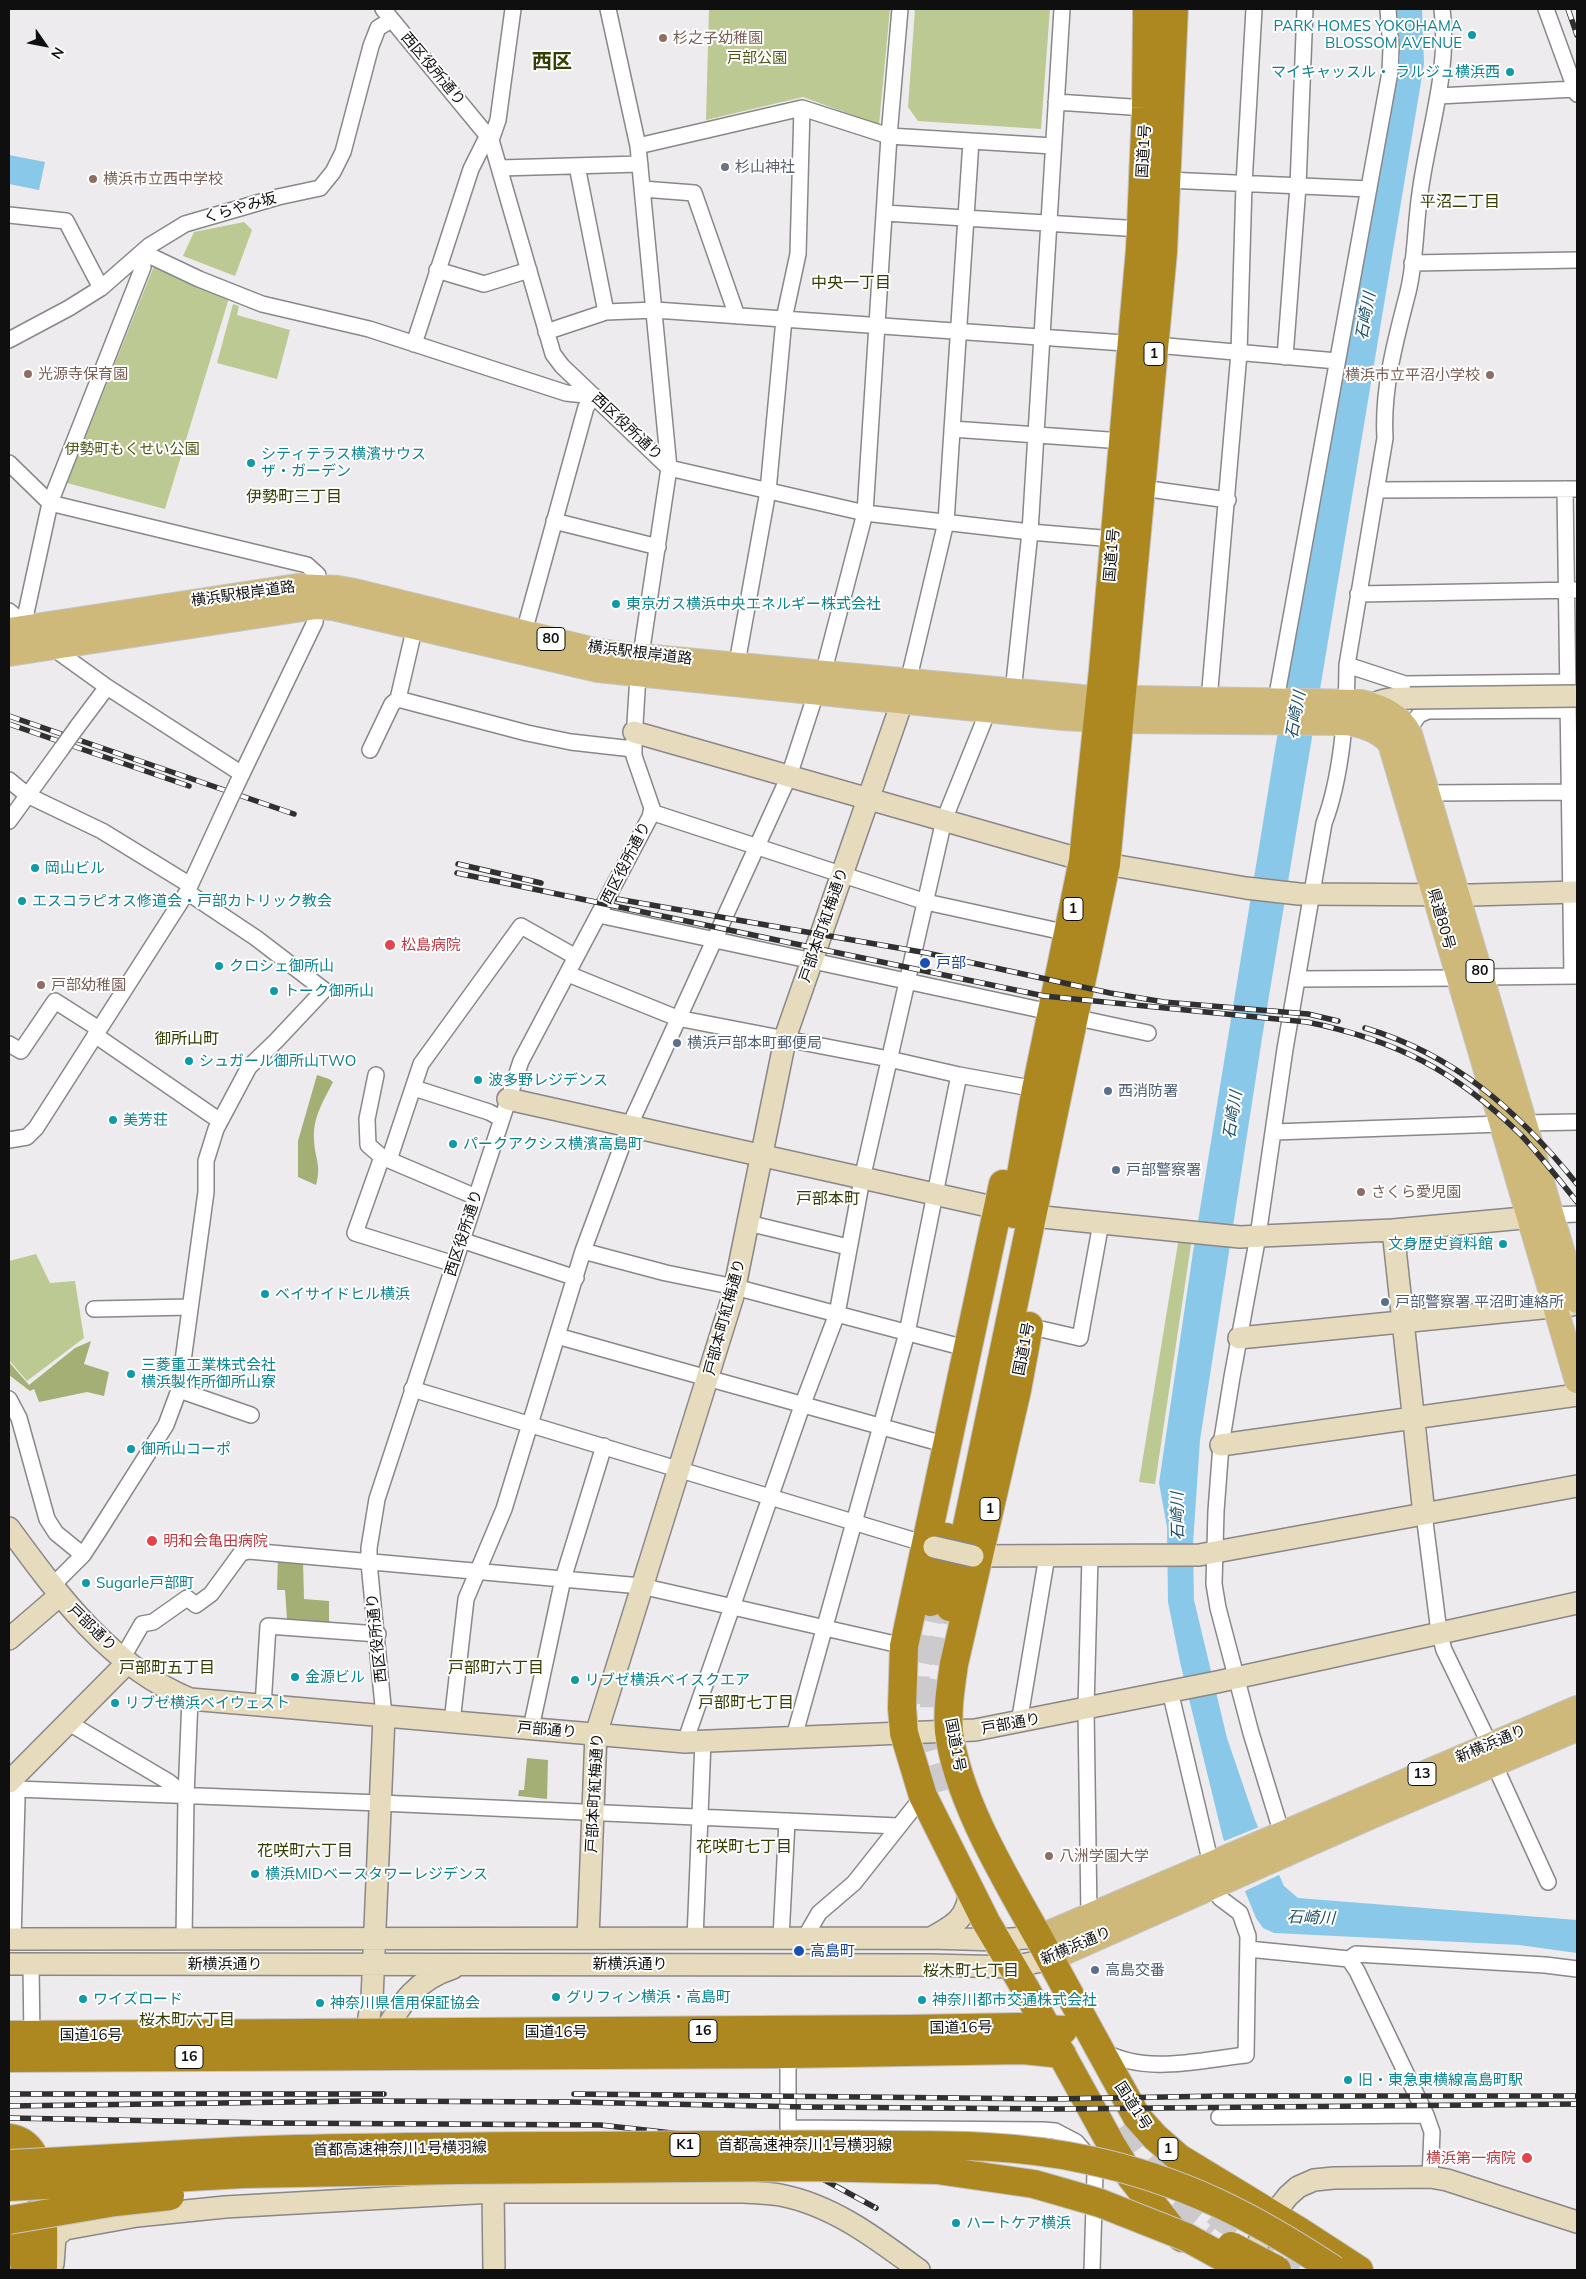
<!DOCTYPE html>
<meta charset="utf-8">
<style>
body{margin:0}
#map{position:relative;width:1586px;height:2279px;overflow:hidden;background:#edebed;font-family:Mulish,sans-serif}
canvas{display:block}
.frame{position:absolute;inset:0;border:10px solid #0f0f10;pointer-events:none}
.north{position:absolute;left:20px;top:20px;width:50px;height:50px;-webkit-text-stroke:4px #fff;paint-order:stroke;rotate:123deg;font-size:14px;font-weight:700;line-height:20px;text-align:center;color:#0f0f10}
.north::after{content:'';display:block;margin:auto;width:18px;height:22px;background:#0f0f10;clip-path:polygon(50% 0,100% 100%,50% 72%,0 100%)}
</style>
<div id="map">
<canvas width="1586" height="2279"></canvas>
<div class="frame"></div>
<div class="north">N</div>
</div>
<script>
const ctx = document.querySelector('canvas').getContext('2d');
ctx.lineJoin = 'round';
function paint(path, color) {
  ctx.fillStyle = color;
  ctx.fill(path, 'evenodd');
}
function trace(path, color, width, dash) {
  ctx.strokeStyle = color;
  ctx.lineWidth = width;
  ctx.lineCap = dash ? 'butt' : 'round';
  ctx.setLineDash(dash || []);
  ctx.stroke(path);
}
function write(font, color, halo, rows, align = 'center') {
  ctx.font = font + ' Mulish,"Noto Sans JP",sans-serif';
  ctx.lineWidth = 4;
  ctx.setLineDash([]);
  ctx.textBaseline = 'middle';
  ctx.strokeStyle = halo;
  ctx.fillStyle = color;
  for (const [text, x, y, turn = 0] of rows) {
    ctx.save();
    ctx.translate(x, y);
    ctx.rotate((+turn || 0) * Math.PI / 180);
    ctx.textAlign = isNaN(turn) ? turn : align;
    if (halo) ctx.strokeText(text, 0, 0);
    ctx.fillText(text, 0, 0);
    ctx.restore();
  }
}
const green = new Path2D(`
 M 709,9 L 890,9 L 879,125 L 803,97 L 706,120 Z
 M 915,9 L 1050,9 L 1041,129 L 918,121 L 908,107 Z
 M 244,222 L 252,230 L 235,276 L 183,256 L 194,232 Z
 M 154,266 L 229,298 L 165,509 L 67,483 Z
 M 233,304 L 239,306 L 237,315 L 290,330 L 277,379 L 217,363 Z
 M 1179,1237 L 1192,1238 L 1155,1484 L 1139,1482 Z
 M 36,1254 L 50,1283 L 75,1281 L 84,1338 L 27,1381 L 9,1360 L 9,1261 Z`);
const forest = new Path2D(`
 M 317,1075 L 329,1079 L 333,1082 C 324,1100 313,1117 314,1138 C 314,1157 322,1164 316,1185 L 298,1177 L 298,1141 Z
 M 91,1341 L 84,1364 L 109,1372 L 104,1396 L 87,1392 L 39,1402 L 34,1389 L 30,1391 L 9,1375 L 9,1362 L 29,1385 L 75,1348 Z
 M 278,1557 L 303,1560 L 304,1599 L 329,1601 L 329,1622 L 287,1619 L 285,1590 L 277,1590 Z
 M 527,1758 L 548,1760 L 547,1799 L 518,1796 L 519,1790 L 524,1790 Z`);
const water = new Path2D(`
 M 1397,9 L 1422,9 L 1424,64 L 1262,1038 L 1200,1440 L 1193,1544 L 1194,1600 L 1227,1738 L 1255,1820 L 1284,1886 L 1298,1898 L 1577,1920 L 1577,1953 L 1519,1945 L 1274,1933 L 1263,1928 L 1256,1918 L 1223,1838 L 1180,1662 L 1168,1602 L 1167,1527 L 1159,1483 L 1193,1252 L 1275,749 L 1400,58 Z
 M 9,155 L 45,162 L 39,190 L 9,184 Z`);
const pier = new Path2D(`
 M 1259,1827 L 1281,1874 L 1243,1892 L 1222,1842 Z`);
const highwayTunnel = new Path2D(`
 M 915,1704 L 916,1673 L 931,1602
 M 950,1789 L 934,1730 L 934,1689 L 950,1607
 M 1128,2122 L 1158,2162 L 1225,2219 L 1298,2270
 M 1145,2173 L 1152,2183 L 1212,2232`);
const street = new Path2D(`
 M 383,9 L 491,140 L 553,354 L 562,366 L 669,468 L 638,675 L 634,740 L 634,756 L 652,808 L 650,817 L 521,1061 L 377,1499 L 369,1548 L 369,1563 L 384,1716
 M 608,9 L 638,146 L 669,468 L 865,513 L 1030,532 L 1114,539
 M 1546,9 L 1577,94
 M 1438,96 L 1575,89
 M 1056,102 L 1146,108
 M 491,140 L 498,120 L 513,9
 M 638,146 L 802,108 L 889,136 L 1053,146
 M 577,166 L 606,312
 M 500,168 L 640,164
 M 1167,180 L 1369,189
 M 643,189 L 694,193 L 737,316
 M 885,213 L 1141,229
 M 9,215 L 66,221 L 101,288
 M 1412,263 L 1577,260
 M 437,270 L 484,284 L 529,270
 M 546,332 L 606,312 L 655,310 L 1167,346 L 1337,361
 M 9,340 L 69,308 L 101,288 L 149,246 L 185,224 L 278,197 L 320,188 L 333,172 L 343,152 L 371,46 L 378,28 L 391,20
 M 414,344 L 471,169 L 488,135
 M 1285,357 L 1298,186 L 1305,9
 M 952,429 L 1123,441
 M 9,463 L 50,503 L 307,565 L 318,575 L 315,622 L 237,784
 M 1142,488 L 1228,500
 M 1565,489 L 1572,976
 M 1376,490 L 1577,489
 M 554,521 L 658,547
 M 1358,594 L 1577,590
 M 9,611 L 30,629
 M 28,627 L 26,613 L 50,503 L 143,267 L 142,252 L 199,279 L 262,304 L 369,329 L 566,393 L 594,396 L 586,407 L 524,632
 M 50,646 L 107,687 L 242,774
 M 737,663 L 768,491 L 784,319 L 798,254 L 802,108
 M 1347,665 L 1405,684 L 1567,682
 M 823,674 L 865,513 L 889,136 L 900,9
 M 908,682 L 946,522 L 971,141
 M 1013,692 L 1030,532 L 1062,9
 M 398,699 L 415,626
 M 1209,700 L 1239,353 L 1244,184 L 1254,9
 M 1276,700 L 1390,72 L 1391,48 L 1388,9
 M 77,727 L 107,687
 M 1408,730 L 1419,715 L 1428,711 L 1567,710
 M 370,750 L 392,704 L 398,699 L 527,733 L 571,742 L 633,749
 M 9,780 L 27,795 L 102,831 L 190,885
 M 1427,793 L 1576,792
 M 651,812 L 926,902 L 1068,933
 M 9,821 L 62,748
 M 599,915 L 1148,1033
 M 568,974 L 677,1018 L 889,1059 L 959,1075 L 1036,1089
 M 1482,977 L 1577,976
 M 1297,979 L 1458,978
 M 95,1035 L 220,1121
 M 9,1044 L 21,1051 L 55,1001 L 99,1029
 M 376,1075 L 367,1119 L 368,1145 L 382,1157 L 476,1197
 M 414,1088 L 489,1112 L 502,1119
 M 1525,1123 L 1577,1122
 M 1274,1132 L 1501,1124
 M 9,1140 L 27,1137 L 36,1128 L 187,892 L 228,803
 M 382,1157 L 355,1233 L 454,1264
 M 389,1160 L 421,1064 L 521,926 L 576,957
 M 1552,1215 L 1577,1214
 M 748,1223 L 848,1247
 M 461,1240 L 576,1278
 M 583,1251 L 666,1273 L 735,1287 L 969,1349
 M 94,1309 L 190,1307
 M 1028,1326 L 1080,1338 L 1101,1223
 M 557,1336 L 947,1445
 M 412,1389 L 926,1544
 M 179,1390 L 251,1415
 M 9,1399 L 19,1418 L 47,1519 L 56,1533 L 83,1555
 M 1424,1514 L 1439,1632 L 1444,1650 L 1490,1745
 M 52,1586 L 83,1555 L 100,1529 L 166,1425 L 179,1390 L 206,1192 L 206,1161 L 216,1129 L 249,1067 L 276,1041 L 324,990 L 256,938 L 187,892
 M 123,1657 L 142,1624 L 153,1622 L 187,1598 L 196,1605 L 211,1594 L 241,1553 L 249,1551 L 641,1586 L 904,1646
 M 1170,1691 L 1211,1864
 M 263,1706 L 268,1626 L 378,1634
 M 452,1722 L 466,1599 L 504,1509 L 583,1251 L 629,1127 L 789,776 L 816,693
 M 69,1723 L 169,1782 L 186,1796
 M 1019,1723 L 1047,1556
 M 531,1728 L 563,1579 L 604,1446
 M 794,1737 L 907,1333 L 959,1075
 M 685,1742 L 802,1406 L 837,1314 L 862,1179 L 944,820 L 988,711
 M 1495,1766 L 1548,1882
 M 10,1783 L 16,1789 L 17,1800 L 13,1939
 M 16,1789 L 380,1803 L 898,1826
 M 1282,1834 L 1251,1733 L 1218,1608 L 1214,1584 L 1216,1511 L 1221,1445 L 1232,1377 L 1258,1236 L 1285,1049 L 1324,823 C 1341,780 1347,711 1347,665 L 1385,438 C 1382,388 1396,339 1408,292 C 1416,259 1415,226 1420,193 C 1428,132 1450,72 1442,9
 M 1089,1916 L 1086,1709 L 1090,1556
 M 781,1938 L 787,1821
 M 184,1939 L 186,1796 L 190,1699
 M 695,1939 L 703,1741
 M 804,1939 L 819,1913 L 854,1883 L 923,1796
 M 1248,1949 L 1349,1959 L 1357,1971 L 1426,2115 L 1432,2132 L 1430,2177
 M 1349,1959 L 1356,1954 L 1545,1965 L 1577,1969
 M 31,1964 L 32,2040
 M 1103,2051 C 1146,2075 1200,2060 1246,2055 L 1248,1936 L 1240,1913 L 1220,1898 L 1213,1887
 M 788,2054 L 788,2128 L 1043,2130 L 1055,2131 L 1076,2142 L 1090,2158 L 1095,2173 L 1092,2270
 M 1219,2117 L 1426,2115`);
const secondary = new Path2D(`
 M 1363,711 C 1377,699 1392,698 1410,698
 M 634,732 L 1083,860
 M 1106,864 L 1246,888 L 1299,894 L 1472,895 L 1577,892
 M 508,1099 L 1033,1216 L 1240,1237 L 1393,1230 L 1545,1216
 M 1393,1230 L 1424,1514
 M 1239,1338 L 1572,1305
 M 1221,1445 L 1577,1395
 M 9,1528 C 58,1595 111,1667 190,1699 L 685,1742 L 975,1730 L 1217,1682 L 1577,1603
 M 973,1556 L 1199,1555 L 1577,1486
 M 9,1639 L 59,1596
 M 9,1782 L 128,1662
 M 588,1938 L 596,1734 L 733,1296 L 786,1035 L 902,702
 M 931,1938 C 955,1925 968,1918 970,1888
 M 9,1939 L 931,1938 L 997,1940 L 1039,1937
 M 9,1964 L 929,1965 L 1013,1967 L 1050,1959
 M 369,2017 L 372,1999 L 384,1716
 M 378,2042 C 399,2008 412,1981 453,1968
 M 493,2192 L 494,2270
 M 53,2264 L 55,2237 L 65,2229 L 137,2216 L 225,2207 L 493,2192 L 745,2192 C 757,2193 769,2193 780,2195 C 833,2205 877,2239 919,2270
 M 1244,2270 L 1273,2215 L 1288,2196 L 1298,2187 L 1314,2180 L 1334,2178 L 1430,2177 L 1447,2180 L 1577,2222`);
const primary = new Path2D(`
 M 9,630 L 297,586 L 338,588 L 355,591 L 599,651 L 621,654 L 1082,697 L 1361,702 C 1381,706 1401,716 1410,734 L 1577,1301
 M 9,654 L 316,607 L 333,608 L 598,670 L 1063,718 L 1120,721 L 1343,723 C 1361,724 1377,729 1390,743 L 1577,1381
 M 1039,1937 L 1577,1708
 M 1050,1959 L 1372,1816 L 1577,1729`);
const highway = new Path2D(`
 M 1003,1184 L 904,1646 L 902,1708 L 904,1733 L 923,1796 L 986,1922 L 1025,1988 L 1111,2144 L 1131,2177 L 1171,2228 L 1182,2238
 M 1014,1214 L 1036,1089 L 1083,860 L 1103,670 L 1140,249 L 1146,108 L 1147,9
 M 1029,1326 L 1017,1390 L 954,1664 C 951,1686 947,1708 949,1732 C 958,1801 1006,1879 1040,1940 C 1072,1999 1104,2058 1137,2117 L 1155,2137 L 1179,2158 L 1299,2231 L 1359,2270
 M 931,1602 L 946,1537
 M 950,1607 L 1106,864 L 1163,252 L 1174,9
 M 9,2035 L 908,2029 L 1018,2027 L 1063,2030
 M 9,2058 L 788,2054 L 1023,2050 L 1062,2054
 M 9,2138 C 18,2139 26,2144 31,2151 C 46,2173 43,2243 43,2270
 M 9,2223 L 21,2238 L 25,2270`);
const rail = new Path2D(`
 M 1568,9 L 1577,35
 M 9,716 L 294,814
 M 9,724 L 189,786
 M 458,864 L 541,883
 M 457,873 L 1044,996 L 1307,1022 C 1396,1040 1456,1071 1521,1135 C 1541,1156 1559,1180 1577,1202
 M 617,899 L 927,953 L 1110,993 L 1164,1002 L 1308,1014 L 1338,1021
 M 1365,1028 C 1456,1055 1519,1112 1577,1184
 M 9,2094 L 384,2094
 M 574,2094 L 1053,2099 L 1221,2096 L 1577,2096
 M 9,2106 L 363,2101 L 571,2102 L 807,2107 L 1057,2109 L 1577,2104
 M 9,2118 L 270,2123 L 600,2125 L 681,2134 L 757,2153 L 819,2177 L 876,2208`);
const streetBridge = new Path2D(`
 M 62,748 L 77,727
 M 228,803 L 237,784`);
const secondaryBridge = new Path2D(`
 M 1410,698 L 1577,696
 M 934,1547 L 973,1556`);
const highwayBridge = new Path2D(`
 M 9,2164 C 86,2160 163,2155 239,2151 C 393,2145 548,2147 702,2145 C 763,2145 824,2144 885,2145 C 953,2145 1021,2145 1088,2160 C 1183,2180 1254,2217 1334,2270
 M 9,2187 L 243,2174 L 458,2170 L 811,2167 L 937,2170 L 1034,2184 L 1100,2203 L 1186,2237 L 1246,2270
 M 9,2220 L 115,2202 L 170,2196
 M 1231,2246 L 1277,2270`);
const markers = [
 [1472,35,5,"#0f9aa8"],
 [663,38,5,"#8d6e63"],
 [1510,72,5,"#0f9aa8"],
 [725,167,5,"#6b7280"],
 [93,179,5,"#8d6e63"],
 [28,374,5,"#8d6e63"],
 [1490,375,5,"#8d6e63"],
 [251,463,5,"#0f9aa8"],
 [616,604,5,"#0f9aa8"],
 [35,868,5,"#0f9aa8"],
 [22,901,5,"#0f9aa8"],
 [390,945,6,"#e0444e"],
 [925,963,6,"#1a4fb4"],
 [219,966,5,"#0f9aa8"],
 [41,985,5,"#8d6e63"],
 [274,991,5,"#0f9aa8"],
 [677,1043,5,"#5c6f8a"],
 [189,1061,5,"#0f9aa8"],
 [478,1080,5,"#0f9aa8"],
 [1108,1091,5,"#5c6f8a"],
 [113,1120,5,"#0f9aa8"],
 [453,1144,5,"#0f9aa8"],
 [1116,1170,5,"#5c6f8a"],
 [1361,1192,5,"#8d6e63"],
 [1503,1244,5,"#0f9aa8"],
 [265,1294,5,"#0f9aa8"],
 [1385,1302,5,"#5c6f8a"],
 [131,1374,5,"#0f9aa8"],
 [131,1449,5,"#0f9aa8"],
 [152,1541,6,"#e0444e"],
 [86,1583,5,"#0f9aa8"],
 [295,1677,5,"#0f9aa8"],
 [575,1680,5,"#0f9aa8"],
 [115,1703,5,"#0f9aa8"],
 [1049,1856,5,"#8d6e63"],
 [255,1874,5,"#0f9aa8"],
 [799,1951,6,"#1a4fb4"],
 [1095,1970,5,"#5c6f8a"],
 [556,1997,5,"#0f9aa8"],
 [83,1999,5,"#0f9aa8"],
 [922,2000,5,"#0f9aa8"],
 [320,2003,5,"#0f9aa8"],
 [1348,2080,5,"#0f9aa8"],
 [1527,2158,6,"#e0444e"],
 [956,2223,5,"#0f9aa8"]
];
const shields = [
 [1154,354,20],
 [551,639,28],
 [1073,909,20],
 [1480,971,28],
 [990,1509,20],
 [1422,1774,28],
 [703,2031,28],
 [189,2057,28],
 [685,2145,30],
 [1168,2149,20]
];
const shieldNames = [
 ["1",1154,354],
 ["80",551,639],
 ["1",1073,909],
 ["80",1480,971],
 ["1",990,1509],
 ["13",1422,1774],
 ["16",703,2031],
 ["16",189,2057],
 ["K1",685,2145],
 ["1",1168,2149]
];
const cultureNames = [
 ["PARK HOMES YOKOHAMA",1462,26,"right"],
 ["BLOSSOM AVENUE",1462,43,"right"],
 ["マイキャッスル・ ラルジュ横浜西",1500,72,"right"],
 ["シティテラス横濱サウス",261,454],
 ["ザ・ガーデン",261,471],
 ["東京ガス横浜中央エネルギー株式会社",626,604],
 ["岡山ビル",45,868],
 ["エスコラピオス修道会・戸部カトリック教会",32,901],
 ["クロシェ御所山",229,966],
 ["トーク御所山",284,991],
 ["シュガール御所山TWO",199,1061],
 ["波多野レジデンス",488,1080],
 ["美芳荘",123,1120],
 ["パークアクシス横濱高島町",463,1144],
 ["文身歴史資料館",1493,1244,"right"],
 ["ベイサイドヒル横浜",275,1294],
 ["三菱重工業株式会社",141,1365],
 ["横浜製作所御所山寮",141,1382],
 ["御所山コーポ",141,1449],
 ["Sugarle戸部町",96,1583],
 ["金源ビル",305,1677],
 ["リブゼ横浜ベイスクエア",585,1680],
 ["リブゼ横浜ベイウェスト",125,1703],
 ["横浜MIDベースタワーレジデンス",265,1874],
 ["グリフィン横浜・高島町",566,1997],
 ["ワイズロード",93,1999],
 ["神奈川都市交通株式会社",932,2000],
 ["神奈川県信用保証協会",330,2003],
 ["旧・東急東横線高島町駅",1358,2080],
 ["ハートケア横浜",966,2223]
];
const educationNames = [
 ["杉之子幼稚園",673,38],
 ["横浜市立西中学校",103,179],
 ["光源寺保育園",38,374],
 ["横浜市立平沼小学校",1480,375,"right"],
 ["戸部幼稚園",51,985],
 ["さくら愛児園",1371,1192],
 ["八洲学園大学",1059,1856]
];
const parkNames = [
 ["戸部公園",757,58],
 ["伊勢町もくせい公園",132,449]
];
const streetNames = [
 ["西区役所通り",433,69,50],
 ["国道1号",1144,151,-87],
 ["くらやみ坂",240,208,-16],
 ["西区役所通り",627,427,43],
 ["国道1号",1112,555,-85],
 ["横浜駅根岸道路",243,594,-8],
 ["横浜駅根岸道路",640,653,7],
 ["西区役所通り",626,863,-63],
 ["県道80号",1441,919,74],
 ["戸部本町紅梅通り",824,925,-71],
 ["西区役所通り",464,1233,-72],
 ["戸部本町紅梅通り",725,1317,-75],
 ["国道1号",1024,1349,-79],
 ["戸部通り",92,1628,44],
 ["西区役所通り",377,1638,-96],
 ["戸部通り",1011,1724,-10],
 ["戸部通り",547,1730,5],
 ["新横浜通り",1491,1744,-23],
 ["国道1号",955,1745,79],
 ["戸部本町紅梅通り",595,1793,-87],
 ["新横浜通り",1076,1946,-23],
 ["新横浜通り",225,1964],
 ["新横浜通り",630,1964],
 ["国道16号",961,2028,-1],
 ["国道16号",556,2032],
 ["国道16号",91,2035],
 ["国道1号",1133,2106,57],
 ["首都高速神奈川1号横羽線",805,2145],
 ["首都高速神奈川1号横羽線",400,2149,-1]
];
const worshipNames = [
 ["杉山神社",735,167]
];
const healthNames = [
 ["松島病院",401,945],
 ["明和会亀田病院",163,1541],
 ["横浜第一病院",1516,2158,"right"]
];
const transitNames = [
 ["戸部",936,963],
 ["高島町",810,1951]
];
const serviceNames = [
 ["横浜戸部本町郵便局",687,1043],
 ["西消防署",1118,1091],
 ["戸部警察署",1126,1170],
 ["戸部警察署 平沼町連絡所",1395,1302],
 ["高島交番",1105,1970]
];
const neighbourhoodNames = [
 ["平沼二丁目",1460,202],
 ["中央一丁目",851,283],
 ["伊勢町三丁目",294,497],
 ["御所山町",187,1039],
 ["戸部本町",828,1199],
 ["戸部町五丁目",167,1668],
 ["戸部町六丁目",496,1668],
 ["戸部町七丁目",746,1703],
 ["花咲町七丁目",744,1847],
 ["花咲町六丁目",305,1851],
 ["桜木町七丁目",971,1971],
 ["桜木町六丁目",187,2020]
];
const waterNames = [
 ["石崎川",1366,316,-80],
 ["石崎川",1296,715,-80],
 ["石崎川",1233,1115,-81],
 ["石崎川",1178,1516,-91],
 ["石崎川",1311,1918,2]
];
const districtNames = [
 ["西区",552,62]
];
paint(green, '#bdc992');
paint(forest, '#a4af76');
paint(water, '#8ac8e9');
paint(pier, '#edebed');
trace(highwayTunnel, '#cccacc', 28, [28, 14]);
trace(street, '#898789', 18);
trace(secondary, '#898789', 24);
trace(primary, '#c5c5c6', 26);
trace(highway, '#c5c5c6', 30);
trace(street, '#fff', 15);
trace(secondary, '#e6dbbc', 21);
trace(primary, '#ceb87a', 24);
trace(highway, '#ad8821', 28);
trace(rail, '#303031', 5.5);
trace(rail, '#fff', 4, [11]);
trace(streetBridge, '#898789', 18, []);
trace(secondaryBridge, '#898789', 24, []);
trace(highwayBridge, '#c5c5c6', 30, []);
trace(streetBridge, '#fff', 15);
trace(secondaryBridge, '#e6dbbc', 21);
trace(highwayBridge, '#ad8821', 28);
for (const [x, y, r, color] of markers) {
  const dot = new Path2D();
  dot.arc(x, y, r, 0, 2 * Math.PI);
  ctx.fillStyle = color;
  ctx.fill(dot);
  trace(dot, '#fff', 2);
}
for (const [x, y, w] of shields) {
  const box = new Path2D();
  box.roundRect(x - w / 2, y - 11.5, w, 23, 4);
  ctx.fillStyle = '#fff';
  ctx.fill(box);
  trace(box, '#0f0f10', 1);
}
write('bold 14px', '#0f0f10', null, shieldNames);
write('15px', '#0d838f', '#fff', cultureNames, 'left');
write('15px', '#785e54', '#fff', educationNames, 'left');
write('15px', '#4b5514', '#fff', parkNames);
write('15px', '#0f0f10', '#fff', streetNames);
write('15px', '#5b616d', '#fff', worshipNames, 'left');
write('15px', '#be3a42', '#fff', healthNames, 'left');
write('15px', '#164399', '#fff', transitNames, 'left');
write('15px', '#4e5e75', '#fff', serviceNames, 'left');
write('16px', '#323e02', '#fff', neighbourhoodNames);
write('italic 16px', '#205168', '#fff', waterNames);
write('bold 20px', '#323e02', '#fff', districtNames);
</script>
